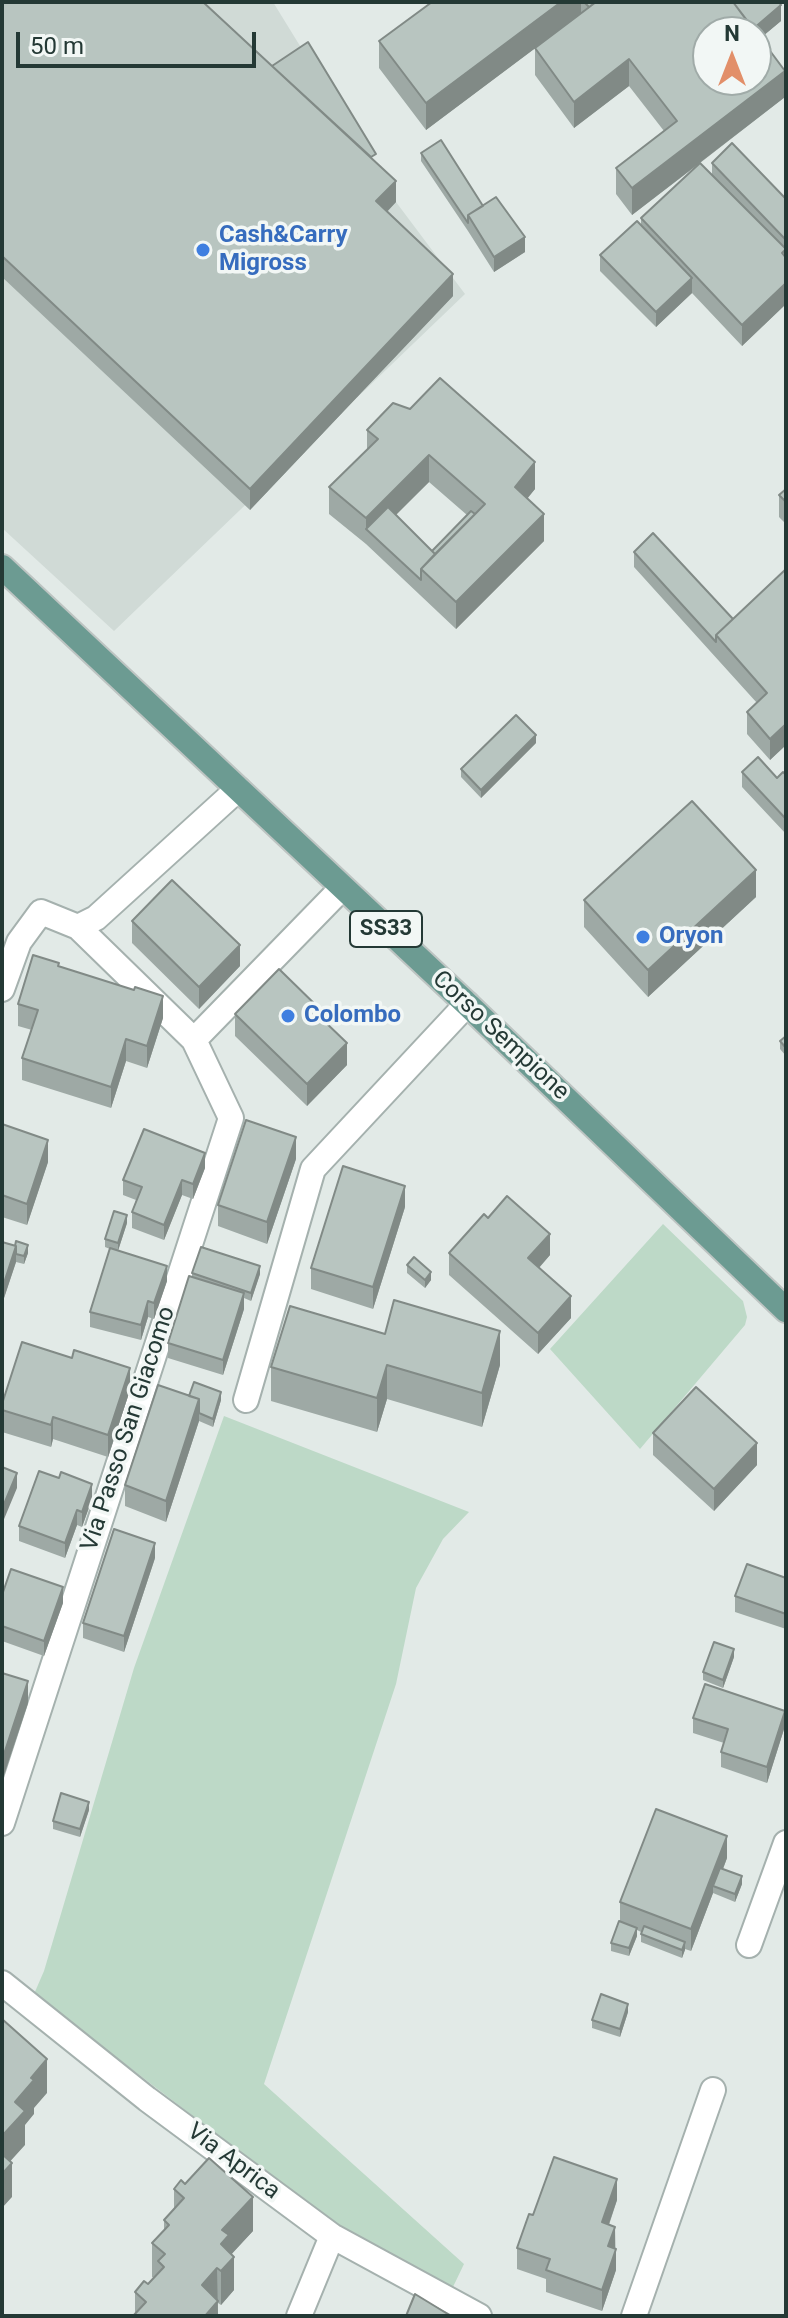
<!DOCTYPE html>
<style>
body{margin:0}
#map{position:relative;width:788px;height:2318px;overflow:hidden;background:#e2eae7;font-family:Roboto,sans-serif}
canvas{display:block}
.frame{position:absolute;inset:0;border:4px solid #243935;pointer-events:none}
.north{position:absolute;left:692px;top:16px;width:80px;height:80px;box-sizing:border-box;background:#f2f7f5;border:2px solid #a0aba8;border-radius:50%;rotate:0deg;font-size:22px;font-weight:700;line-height:32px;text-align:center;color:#243935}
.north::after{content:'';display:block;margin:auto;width:28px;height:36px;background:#e28f69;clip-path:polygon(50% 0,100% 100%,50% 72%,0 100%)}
.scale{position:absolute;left:16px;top:32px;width:240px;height:36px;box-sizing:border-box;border:4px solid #243935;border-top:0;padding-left:10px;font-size:24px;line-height:28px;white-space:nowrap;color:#243935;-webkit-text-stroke:6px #f2f7f5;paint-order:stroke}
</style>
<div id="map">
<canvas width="788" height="2318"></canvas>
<div class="frame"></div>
<div class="north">N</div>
<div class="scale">50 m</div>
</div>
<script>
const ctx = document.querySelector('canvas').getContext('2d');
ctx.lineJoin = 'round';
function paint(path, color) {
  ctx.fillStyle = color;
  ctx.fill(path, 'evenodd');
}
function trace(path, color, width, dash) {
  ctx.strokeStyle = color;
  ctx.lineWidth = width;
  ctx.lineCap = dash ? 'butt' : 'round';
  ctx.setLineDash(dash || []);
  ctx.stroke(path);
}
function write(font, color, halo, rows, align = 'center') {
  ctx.font = font + ' Roboto,sans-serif';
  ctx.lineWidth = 7;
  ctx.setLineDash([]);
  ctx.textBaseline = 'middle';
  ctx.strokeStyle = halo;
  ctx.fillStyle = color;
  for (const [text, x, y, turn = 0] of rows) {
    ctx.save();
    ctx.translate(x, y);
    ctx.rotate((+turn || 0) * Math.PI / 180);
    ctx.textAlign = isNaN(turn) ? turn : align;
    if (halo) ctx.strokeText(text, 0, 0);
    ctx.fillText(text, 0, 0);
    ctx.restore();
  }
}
const built = new Path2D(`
 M 2,2 L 273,2 L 396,202 L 465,294 L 114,631 L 2,528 Z`);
const green = new Path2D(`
 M 663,1224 L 743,1301 L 747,1317 L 745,1325 L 640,1449 L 550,1349 Z
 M 224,1416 L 469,1512 L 443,1539 L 416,1588 L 396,1684 L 264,2084 L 464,2264 L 452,2289 L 328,2220 L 34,1994 L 44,1971 L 134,1668 Z`);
const street = new Path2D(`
 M 2,989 L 19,942 L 41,912 L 78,927 L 96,918 L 238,789
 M 194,1040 L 342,888
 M 246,1400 L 313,1169 L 467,1004
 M 2,1823 L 231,1118 L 194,1040 L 78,927
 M 749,1945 L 786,1843
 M 2,1983 L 147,2099 L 332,2236 L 479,2316
 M 299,2316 L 332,2236
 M 634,2316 L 713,2090`);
const primary = new Path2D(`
 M 2,567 L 467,1004 L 786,1310`);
const wall = new Path2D(`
 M 2,2 L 396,202 L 387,212 L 453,296 L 250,510 L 2,277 Z
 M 432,2 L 779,2 L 781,21 L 760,38 L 785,97 L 700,163 L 712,175 L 712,163 L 786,199 L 786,304 L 742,346 L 692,293 L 656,327 L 600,271 L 600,255 L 641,225 L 641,218 L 700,163 L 632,215 L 616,194 L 616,168 L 664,131 L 629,86 L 574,128 L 535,75 L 535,48 L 426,130 L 379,68 L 379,41 Z
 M 421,153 L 483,206 L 525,252 L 494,272 L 468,231 L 421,161 Z
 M 367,430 L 535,489 L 527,498 L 544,541 L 456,629 L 366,544 L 329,514 L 329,487 L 367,450 ZM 429,482 L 467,515 L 432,551 L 395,515 Z
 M 786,489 L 786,524 L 779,517 L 779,495 Z
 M 634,552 L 733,619 L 786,569 L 786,745 L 770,760 L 747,734 L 747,712 L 757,703 L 634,567 Z
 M 536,743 L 481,798 L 461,777 L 461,769 Z
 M 742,772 L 777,778 L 786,775 L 786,834 L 742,787 Z
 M 756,897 L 648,997 L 584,927 L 584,900 Z
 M 132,921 L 240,966 L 199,1009 L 132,943 Z
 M 59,966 L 163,1018 L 147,1068 L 126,1061 L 111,1108 L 22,1080 L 22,1058 L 32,1030 L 18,1026 L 18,1004 Z
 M 235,1014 L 326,1023 L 347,1065 L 307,1106 L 235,1036 Z
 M 786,1036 L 786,1056 L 780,1049 L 780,1041 Z
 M 2,1124 L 48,1162 L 27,1225 L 2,1217 Z
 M 296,1159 L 267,1244 L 218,1226 L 218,1205 Z
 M 205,1168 L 193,1199 L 182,1195 L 164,1240 L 132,1228 L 132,1212 L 136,1200 L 123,1195 L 123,1180 Z
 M 405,1207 L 373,1309 L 311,1289 L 311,1268 Z
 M 488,1218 L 550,1255 L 539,1268 L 571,1318 L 538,1354 L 449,1275 L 449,1253 Z
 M 127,1223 L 118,1250 L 167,1281 L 154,1319 L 148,1317 L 141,1340 L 90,1327 L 90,1312 L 110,1249 L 105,1247 L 105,1239 Z
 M 2,1242 L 28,1253 L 24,1264 L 16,1262 L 2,1304 Z
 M 407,1265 L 431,1280 L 425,1288 L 407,1273 Z
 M 192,1273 L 260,1274 L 251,1301 L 244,1298 L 244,1309 L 223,1375 L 168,1358 L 168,1343 L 192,1277 Z
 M 385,1334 L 500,1365 L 482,1427 L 387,1399 L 377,1432 L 271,1401 L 271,1367 Z
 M 130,1390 L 108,1457 L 53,1439 L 51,1447 L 2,1432 L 2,1404 Z
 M 189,1396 L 221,1400 L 213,1427 L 199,1421 L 166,1522 L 125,1506 L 125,1485 Z
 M 653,1433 L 757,1465 L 714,1511 L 653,1455 Z
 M 92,1499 L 82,1527 L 77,1525 L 65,1558 L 19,1541 L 19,1526 Z
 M 155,1558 L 124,1652 L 83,1638 L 83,1623 Z
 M 786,1578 L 786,1629 L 735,1612 L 735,1596 Z
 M 2,1595 L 63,1603 L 44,1656 L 2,1641 Z
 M 734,1657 L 723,1688 L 703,1680 L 703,1672 Z
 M 2,1673 L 28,1703 L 4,1775 L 2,1775 Z
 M 693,1718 L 785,1726 L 767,1783 L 721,1767 L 721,1752 L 724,1743 L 693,1733 Z
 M 89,1810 L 80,1837 L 53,1829 L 53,1821 Z
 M 727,1858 L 723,1869 L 742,1884 L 735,1902 L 713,1893 L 691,1951 L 685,1949 L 682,1958 L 641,1942 L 641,1932 L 637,1930 L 637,1936 L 629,1956 L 611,1951 L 611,1943 L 620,1922 L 620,1902 Z
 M 628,2012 L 620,2037 L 592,2028 L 592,2020 Z
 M 174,2189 L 253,2231 L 231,2254 L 234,2290 L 221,2305 L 218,2303 L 218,2316 L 135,2314 L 135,2292 L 148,2284 L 154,2278 L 152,2277 L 152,2243 L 164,2230 L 164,2220 L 174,2210 Z
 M 617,2200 L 609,2225 L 615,2227 L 616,2270 L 602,2311 L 546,2292 L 546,2279 L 517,2269 L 517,2248 L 533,2215 Z`);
const shadedWall = new Path2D(`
 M 561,2 L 581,2 L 581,14 L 426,130 L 426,103 Z
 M 781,5 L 781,21 L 756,42 L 749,32 Z
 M 629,59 L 629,86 L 574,128 L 574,102 Z
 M 785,71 L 785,97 L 632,215 L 632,188 Z
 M 396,181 L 396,202 L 376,223 L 376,201 Z
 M 525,237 L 525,252 L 494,272 L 494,257 Z
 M 453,274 L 453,296 L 250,510 L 250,489 Z
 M 692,278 L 692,293 L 656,327 L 656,312 Z
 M 786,283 L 786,304 L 742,346 L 742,325 Z
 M 429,455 L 429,482 L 374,537 L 366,529 L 366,518 Z
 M 535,462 L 535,489 L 515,514 L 515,487 Z
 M 544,514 L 544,541 L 456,629 L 456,602 Z
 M 786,724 L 786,745 L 770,760 L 770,739 Z
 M 536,735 L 536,743 L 481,798 L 481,790 Z
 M 756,870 L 756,897 L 648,997 L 648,970 Z
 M 4,890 L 4,912 L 2,918 L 2,896 Z
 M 240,945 L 240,966 L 199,1009 L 199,987 Z
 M 163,996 L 163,1018 L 147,1068 L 147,1046 Z
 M 126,1039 L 126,1061 L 111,1108 L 111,1087 Z
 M 347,1043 L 347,1065 L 307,1106 L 307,1084 Z
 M 296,1137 L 296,1159 L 267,1244 L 267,1222 Z
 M 48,1140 L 48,1162 L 27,1225 L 27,1204 Z
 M 205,1153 L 205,1168 L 193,1199 L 193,1184 Z
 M 182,1180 L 182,1195 L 164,1240 L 164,1225 Z
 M 405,1186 L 405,1207 L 373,1309 L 373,1287 Z
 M 127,1215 L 127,1223 L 118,1251 L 118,1243 Z
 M 550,1234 L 550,1255 L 528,1280 L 528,1258 Z
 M 28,1245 L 28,1253 L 24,1264 L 24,1256 Z
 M 16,1246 L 16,1262 L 2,1304 L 2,1289 Z
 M 167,1266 L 167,1281 L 154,1319 L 154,1303 Z
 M 260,1266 L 260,1274 L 251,1301 L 251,1293 Z
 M 431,1272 L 431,1280 L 425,1288 L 425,1280 Z
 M 244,1293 L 244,1309 L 223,1375 L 223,1360 Z
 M 571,1296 L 571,1318 L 538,1354 L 538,1333 Z
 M 148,1301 L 148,1317 L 141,1340 L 141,1325 Z
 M 500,1331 L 500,1365 L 482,1427 L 482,1393 Z
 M 387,1365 L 387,1399 L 377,1432 L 377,1398 Z
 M 130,1368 L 130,1390 L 108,1457 L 108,1435 Z
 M 221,1392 L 221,1400 L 213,1427 L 213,1419 Z
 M 199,1399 L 199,1421 L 166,1522 L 166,1501 Z
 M 53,1417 L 53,1439 L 51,1447 L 51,1425 Z
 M 757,1443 L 757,1465 L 714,1511 L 714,1489 Z
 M 17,1473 L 17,1488 L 2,1524 L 2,1509 Z
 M 92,1484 L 92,1499 L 82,1527 L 82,1512 Z
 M 77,1510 L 77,1525 L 65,1558 L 65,1543 Z
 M 155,1543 L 155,1558 L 124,1652 L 124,1636 Z
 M 63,1587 L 63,1603 L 44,1656 L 44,1641 Z
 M 734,1649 L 734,1657 L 723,1688 L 723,1680 Z
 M 28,1681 L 28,1703 L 4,1775 L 4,1754 Z
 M 785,1711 L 785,1726 L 767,1783 L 767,1767 Z
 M 89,1802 L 89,1810 L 80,1837 L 80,1829 Z
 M 727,1836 L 727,1858 L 716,1887 L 713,1886 L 713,1893 L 691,1951 L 691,1929 Z
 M 742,1876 L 742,1884 L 735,1902 L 735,1894 Z
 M 637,1928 L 637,1936 L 629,1956 L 629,1948 Z
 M 685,1942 L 685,1950 L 682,1958 L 682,1950 Z
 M 628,2004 L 628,2012 L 620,2037 L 620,2029 Z
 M 47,2059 L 47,2093 L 34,2108 L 34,2114 L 25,2125 L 25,2145 L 6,2166 L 12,2163 L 12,2197 L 2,2208 L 2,2136 L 15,2102 L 31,2078 Z
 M 617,2179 L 617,2200 L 602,2244 L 602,2222 Z
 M 253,2197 L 253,2231 L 229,2257 L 234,2257 L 234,2290 L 221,2305 L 221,2244 L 222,2230 Z
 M 615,2227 L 615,2248 L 608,2246 Z
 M 616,2249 L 616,2270 L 602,2311 L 602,2290 Z
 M 217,2268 L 218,2316 L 202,2316 L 202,2285 Z`);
const building = new Path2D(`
 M 2,2 L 203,2 L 396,181 L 376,201 L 453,274 L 250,489 L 2,256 Z
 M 432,2 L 561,2 L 426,103 L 379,41 Z
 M 584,2 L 596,2 L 589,7 Z
 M 596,2 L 733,2 L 756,32 L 708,32 L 708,80 L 756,80 L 756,32 L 785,71 L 632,188 L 616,168 L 677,121 L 629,59 L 574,102 L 535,48 Z
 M 733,2 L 779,2 L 781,5 L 753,29 Z
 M 308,42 L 376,154 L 371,157 L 272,66 Z
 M 441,140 L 483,206 L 468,215 L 468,223 L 421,153 Z
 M 732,143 L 786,199 L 786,240 L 712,163 Z
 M 700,163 L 786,249 L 782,253 L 786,258 L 786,283 L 742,325 L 641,218 Z
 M 496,197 L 525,237 L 494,257 L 468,215 Z
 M 637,221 L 692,278 L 656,312 L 600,255 Z
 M 440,378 L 535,462 L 515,487 L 544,514 L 456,602 L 421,569 L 485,504 L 429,455 L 366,518 L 329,487 L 378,439 L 367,430 L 393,403 L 410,409 Z
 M 786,489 L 786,502 L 779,495 Z
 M 388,507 L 435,554 L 421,569 L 421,580 L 366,529 Z
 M 471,511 L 475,514 L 435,554 L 432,551 Z
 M 653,533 L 733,619 L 716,635 L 716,642 L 634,552 Z
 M 786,569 L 786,724 L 770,739 L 747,712 L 767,693 L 716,635 Z
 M 516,715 L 536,735 L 481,790 L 461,769 Z
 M 758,757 L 777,778 L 783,772 L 786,775 L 786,819 L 742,772 Z
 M 692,801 L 756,870 L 648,970 L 584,900 Z
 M 172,880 L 240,945 L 199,987 L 132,921 Z
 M 33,955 L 59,963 L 58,966 L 134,990 L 135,987 L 163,996 L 147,1046 L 126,1039 L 111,1087 L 22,1058 L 38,1010 L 18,1004 Z
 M 279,969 L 326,1015 L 322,1019 L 347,1043 L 307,1084 L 235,1014 Z
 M 786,1036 L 786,1048 L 780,1041 Z
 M 246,1120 L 296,1137 L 267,1222 L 218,1205 Z
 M 2,1124 L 48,1140 L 27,1204 L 2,1195 Z
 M 144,1129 L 205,1153 L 193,1184 L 182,1180 L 164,1225 L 132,1212 L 142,1187 L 123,1180 Z
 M 343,1166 L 405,1186 L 373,1287 L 311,1268 Z
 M 507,1196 L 550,1234 L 528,1258 L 571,1296 L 538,1333 L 449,1253 L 484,1214 L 488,1218 Z
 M 114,1211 L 127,1215 L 118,1243 L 105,1239 Z
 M 16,1241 L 28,1245 L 24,1256 L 16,1254 L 16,1246 L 15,1246 Z
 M 2,1242 L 16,1246 L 2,1289 Z
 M 201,1247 L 260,1266 L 251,1293 L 192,1273 Z
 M 110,1248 L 167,1266 L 154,1303 L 148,1301 L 141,1325 L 90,1312 Z
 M 414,1257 L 431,1272 L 425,1280 L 407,1265 Z
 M 189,1276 L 244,1293 L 223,1360 L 168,1343 Z
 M 394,1300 L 500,1331 L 482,1393 L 387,1365 L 377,1398 L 271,1367 L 290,1306 L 385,1334 Z
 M 22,1342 L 72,1358 L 74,1350 L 130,1368 L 108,1435 L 53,1417 L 51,1425 L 2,1410 L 2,1404 Z
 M 194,1382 L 221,1392 L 213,1419 L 199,1413 L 199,1399 L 189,1396 Z
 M 158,1385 L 199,1399 L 166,1501 L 125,1485 Z
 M 696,1387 L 757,1443 L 714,1489 L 653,1433 Z
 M 2,1467 L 17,1473 L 2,1509 Z
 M 39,1471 L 59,1478 L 61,1472 L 92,1484 L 82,1512 L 77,1510 L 65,1543 L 19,1526 Z
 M 114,1529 L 155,1543 L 124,1636 L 83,1623 Z
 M 747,1564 L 786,1578 L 786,1614 L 735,1596 Z
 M 11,1569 L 63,1587 L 44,1641 L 2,1626 L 2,1595 Z
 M 714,1642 L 734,1649 L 723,1680 L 703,1672 Z
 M 2,1673 L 28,1681 L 4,1754 L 2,1753 Z
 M 705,1684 L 785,1711 L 767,1767 L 721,1752 L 728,1729 L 693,1718 Z
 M 61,1793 L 89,1802 L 80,1829 L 53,1821 Z
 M 656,1809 L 727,1836 L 691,1929 L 620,1902 Z
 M 720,1868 L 742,1876 L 735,1894 L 713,1886 Z
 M 619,1921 L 637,1928 L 629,1948 L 611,1943 Z
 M 644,1926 L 685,1942 L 682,1950 L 641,1934 Z
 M 601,1994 L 628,2004 L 620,2029 L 592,2020 Z
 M 2,2019 L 47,2059 L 31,2078 L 34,2080 L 15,2102 L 25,2111 L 2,2136 Z
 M 2,2154 L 12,2163 L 2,2174 Z
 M 554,2157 L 617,2179 L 602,2222 L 615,2227 L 608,2246 L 616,2249 L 602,2290 L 546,2270 L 550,2259 L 517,2248 L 529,2214 L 533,2215 Z
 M 209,2158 L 253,2197 L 222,2230 L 229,2235 L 221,2244 L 234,2257 L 221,2271 L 217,2268 L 202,2285 L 218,2301 L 205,2316 L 133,2316 L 146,2302 L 135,2292 L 144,2281 L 148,2284 L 164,2267 L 158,2261 L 165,2254 L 152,2243 L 169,2225 L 164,2220 L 184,2198 L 174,2189 L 181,2180 L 185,2184 Z
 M 415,2294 L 451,2316 L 406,2316 Z`);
const markers = [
 [203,250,8,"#3f7fe0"],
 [643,937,8,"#3f7fe0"],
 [288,1016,8,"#3f7fe0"]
];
const shields = [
 [386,929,72]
];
const shieldNames = [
 ["SS33",386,929]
];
const shopNames = [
 ["Cash&Carry",219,236],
 ["Migross",219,264],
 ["Oryon",659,937],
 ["Colombo",304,1016]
];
const streetNames = [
 ["Corso Sempione",500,1036,43],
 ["Via Passo San Giacomo",129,1429,-72],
 ["Via Aprica",233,2162,37]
];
paint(built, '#d0dad6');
paint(green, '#bdd9c7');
trace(street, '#a5b1ae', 28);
trace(primary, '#bdc4c2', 28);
trace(street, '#fff', 24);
trace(primary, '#6c9b92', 24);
paint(wall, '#9ea9a5');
paint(shadedWall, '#818a86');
paint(building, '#b8c5c0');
trace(building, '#818a86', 2);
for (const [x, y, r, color] of markers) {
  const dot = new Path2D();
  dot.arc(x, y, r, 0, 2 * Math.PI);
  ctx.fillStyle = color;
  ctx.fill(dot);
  trace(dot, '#f2f7f5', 3);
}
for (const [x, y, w] of shields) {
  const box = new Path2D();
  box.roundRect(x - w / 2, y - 18, w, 36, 6);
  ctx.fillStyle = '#f2f7f5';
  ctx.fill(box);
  trace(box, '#243935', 2);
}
write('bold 22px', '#243935', null, shieldNames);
write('bold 24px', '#366cbe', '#f2f7f5', shopNames, 'left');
write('24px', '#243935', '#f2f7f5', streetNames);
</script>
